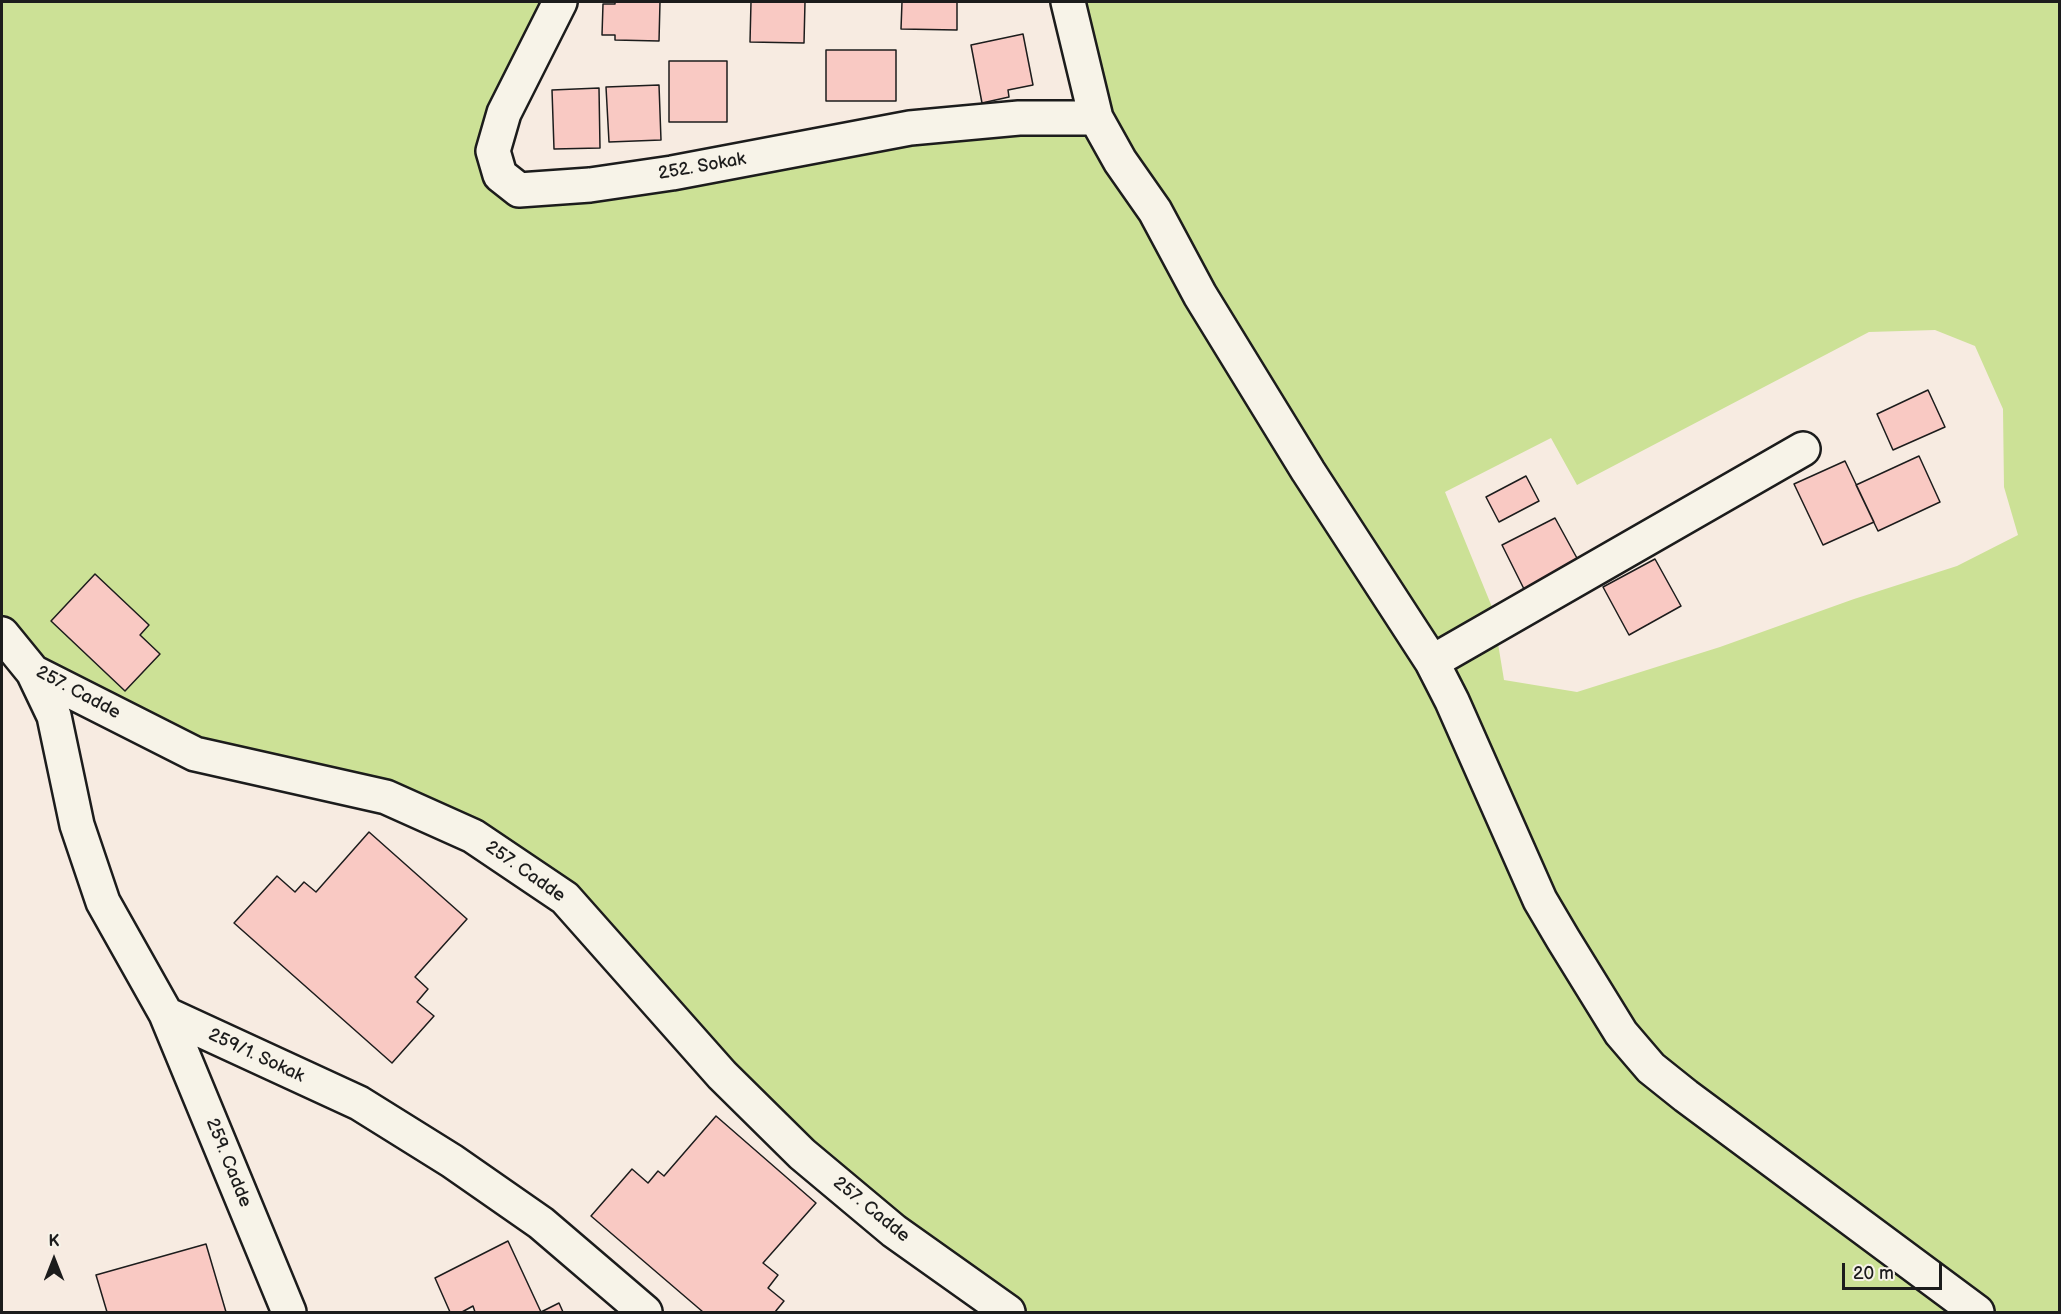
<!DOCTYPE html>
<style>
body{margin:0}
#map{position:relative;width:2061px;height:1314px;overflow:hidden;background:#f7ebe1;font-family:"Balsamiq Sans",sans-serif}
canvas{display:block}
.frame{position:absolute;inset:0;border:3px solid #1c1c1c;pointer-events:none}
.north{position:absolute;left:24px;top:1230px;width:60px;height:60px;-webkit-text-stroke:4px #f7f3e8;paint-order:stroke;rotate:0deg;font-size:16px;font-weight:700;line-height:24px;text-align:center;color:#1c1c1c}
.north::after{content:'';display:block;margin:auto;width:21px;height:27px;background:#1c1c1c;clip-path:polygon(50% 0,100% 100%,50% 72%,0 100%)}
.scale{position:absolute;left:1842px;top:1263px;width:100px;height:27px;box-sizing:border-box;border:3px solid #1c1c1c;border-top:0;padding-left:8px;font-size:18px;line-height:21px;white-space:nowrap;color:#1c1c1c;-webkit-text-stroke:4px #f7f3e8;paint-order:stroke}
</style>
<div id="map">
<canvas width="2061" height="1314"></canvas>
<div class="frame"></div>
<div class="north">K</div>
<div class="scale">20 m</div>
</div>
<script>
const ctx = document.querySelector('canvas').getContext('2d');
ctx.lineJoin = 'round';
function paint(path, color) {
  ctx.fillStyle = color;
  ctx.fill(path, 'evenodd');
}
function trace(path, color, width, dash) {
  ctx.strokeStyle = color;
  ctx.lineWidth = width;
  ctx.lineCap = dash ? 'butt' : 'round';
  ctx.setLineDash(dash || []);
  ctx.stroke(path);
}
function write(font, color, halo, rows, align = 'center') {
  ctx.font = font + ' "Balsamiq Sans",sans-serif';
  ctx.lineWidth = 5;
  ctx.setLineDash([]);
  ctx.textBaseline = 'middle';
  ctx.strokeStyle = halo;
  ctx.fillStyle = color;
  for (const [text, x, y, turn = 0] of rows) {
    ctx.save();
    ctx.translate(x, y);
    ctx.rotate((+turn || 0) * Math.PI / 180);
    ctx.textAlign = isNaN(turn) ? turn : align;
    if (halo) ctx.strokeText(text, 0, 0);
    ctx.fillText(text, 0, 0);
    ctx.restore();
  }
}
const green = new Path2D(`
 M 2,2 L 560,2 L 493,150 L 519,190 L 1095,118 L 1068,2 L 2059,2 L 2059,1312 L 1008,1312 L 894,1231 L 630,969 L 473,836 L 195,754 L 2,634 ZM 1935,330 L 1975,346 L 2003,409 L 2004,487 L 2018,535 L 1957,566 L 1854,599 L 1720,647 L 1577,692 L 1504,680 L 1492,607 L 1445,492 L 1551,438 L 1577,485 L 1869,332 Z`);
const building = new Path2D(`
 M 615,2 L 660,2 L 659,41 L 615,40 L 615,35 L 602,35 L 603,4 L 615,4 Z
 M 751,2 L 805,2 L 804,43 L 750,42 Z
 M 902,2 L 957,2 L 957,30 L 901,29 Z
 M 1023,34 L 1033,85 L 1008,90 L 1009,97 L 982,103 L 971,45 Z
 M 826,50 L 896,50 L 896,101 L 826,101 Z
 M 669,61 L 727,61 L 727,122 L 669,122 Z
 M 659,85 L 661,140 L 609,142 L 606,87 Z
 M 599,88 L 600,148 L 554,149 L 552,90 Z
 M 1928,390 L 1945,427 L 1893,450 L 1877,414 Z
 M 1919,456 L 1940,502 L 1878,531 L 1856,485 Z
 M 1845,461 L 1874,522 L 1823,545 L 1794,484 Z
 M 1526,476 L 1539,501 L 1499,522 L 1486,497 Z
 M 1555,518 L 1578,560 L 1524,589 L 1502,545 Z
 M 1655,559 L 1681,606 L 1629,635 L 1603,587 Z
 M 95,574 L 149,625 L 140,635 L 160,654 L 125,691 L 51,621 Z
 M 369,832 L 467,919 L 415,977 L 428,989 L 417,1002 L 434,1016 L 392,1063 L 234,923 L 277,876 L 295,892 L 304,882 L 316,892 Z
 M 716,1116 L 816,1203 L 763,1263 L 778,1275 L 768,1288 L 784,1301 L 775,1312 L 703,1312 L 591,1216 L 632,1169 L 648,1183 L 658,1171 L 664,1176 Z
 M 508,1241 L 541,1312 L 559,1303 L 563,1312 L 475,1312 L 473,1306 L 462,1312 L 450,1312 L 435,1278 Z
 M 206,1244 L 226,1312 L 107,1312 L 96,1275 Z`);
const minor = new Path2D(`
 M 560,2 L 504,113 L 493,151 L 500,175 L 519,190 L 590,185 L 672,173 L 910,128 L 1019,118 L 1096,118
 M 1068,2 L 1096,118 L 1120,161 L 1155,211 L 1200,295 L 1308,471 L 1432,662 L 1452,701 L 1540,900 L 1563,939 L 1621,1033 L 1651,1068 L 1686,1096 L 1977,1312
 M 2,634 L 33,672 L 195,754 L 386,797 L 473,836 L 565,898 L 722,1075 L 802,1154 L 894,1231 L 1008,1312
 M 1432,662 L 1803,449
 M 33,672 L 54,716 L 77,825 L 103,902 L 166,1014 L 359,1103 L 452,1161 L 541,1223 L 645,1312
 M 166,1014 L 289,1312`);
const streetNames = [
 ["252. Sokak",702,167,-10],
 ["257. Cadde",78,693,28],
 ["257. Cadde",525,872,35],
 ["259/1. Sokak",256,1056,25],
 ["259. Cadde",228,1163,68],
 ["257. Cadde",871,1210,39]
];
paint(green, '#cce196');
paint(building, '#f9c9c3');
trace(building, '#1c1c1c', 1.5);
trace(minor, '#1c1c1c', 38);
trace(minor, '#f7f3e8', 33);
write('18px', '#1c1c1c', '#f7f3e8', streetNames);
</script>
